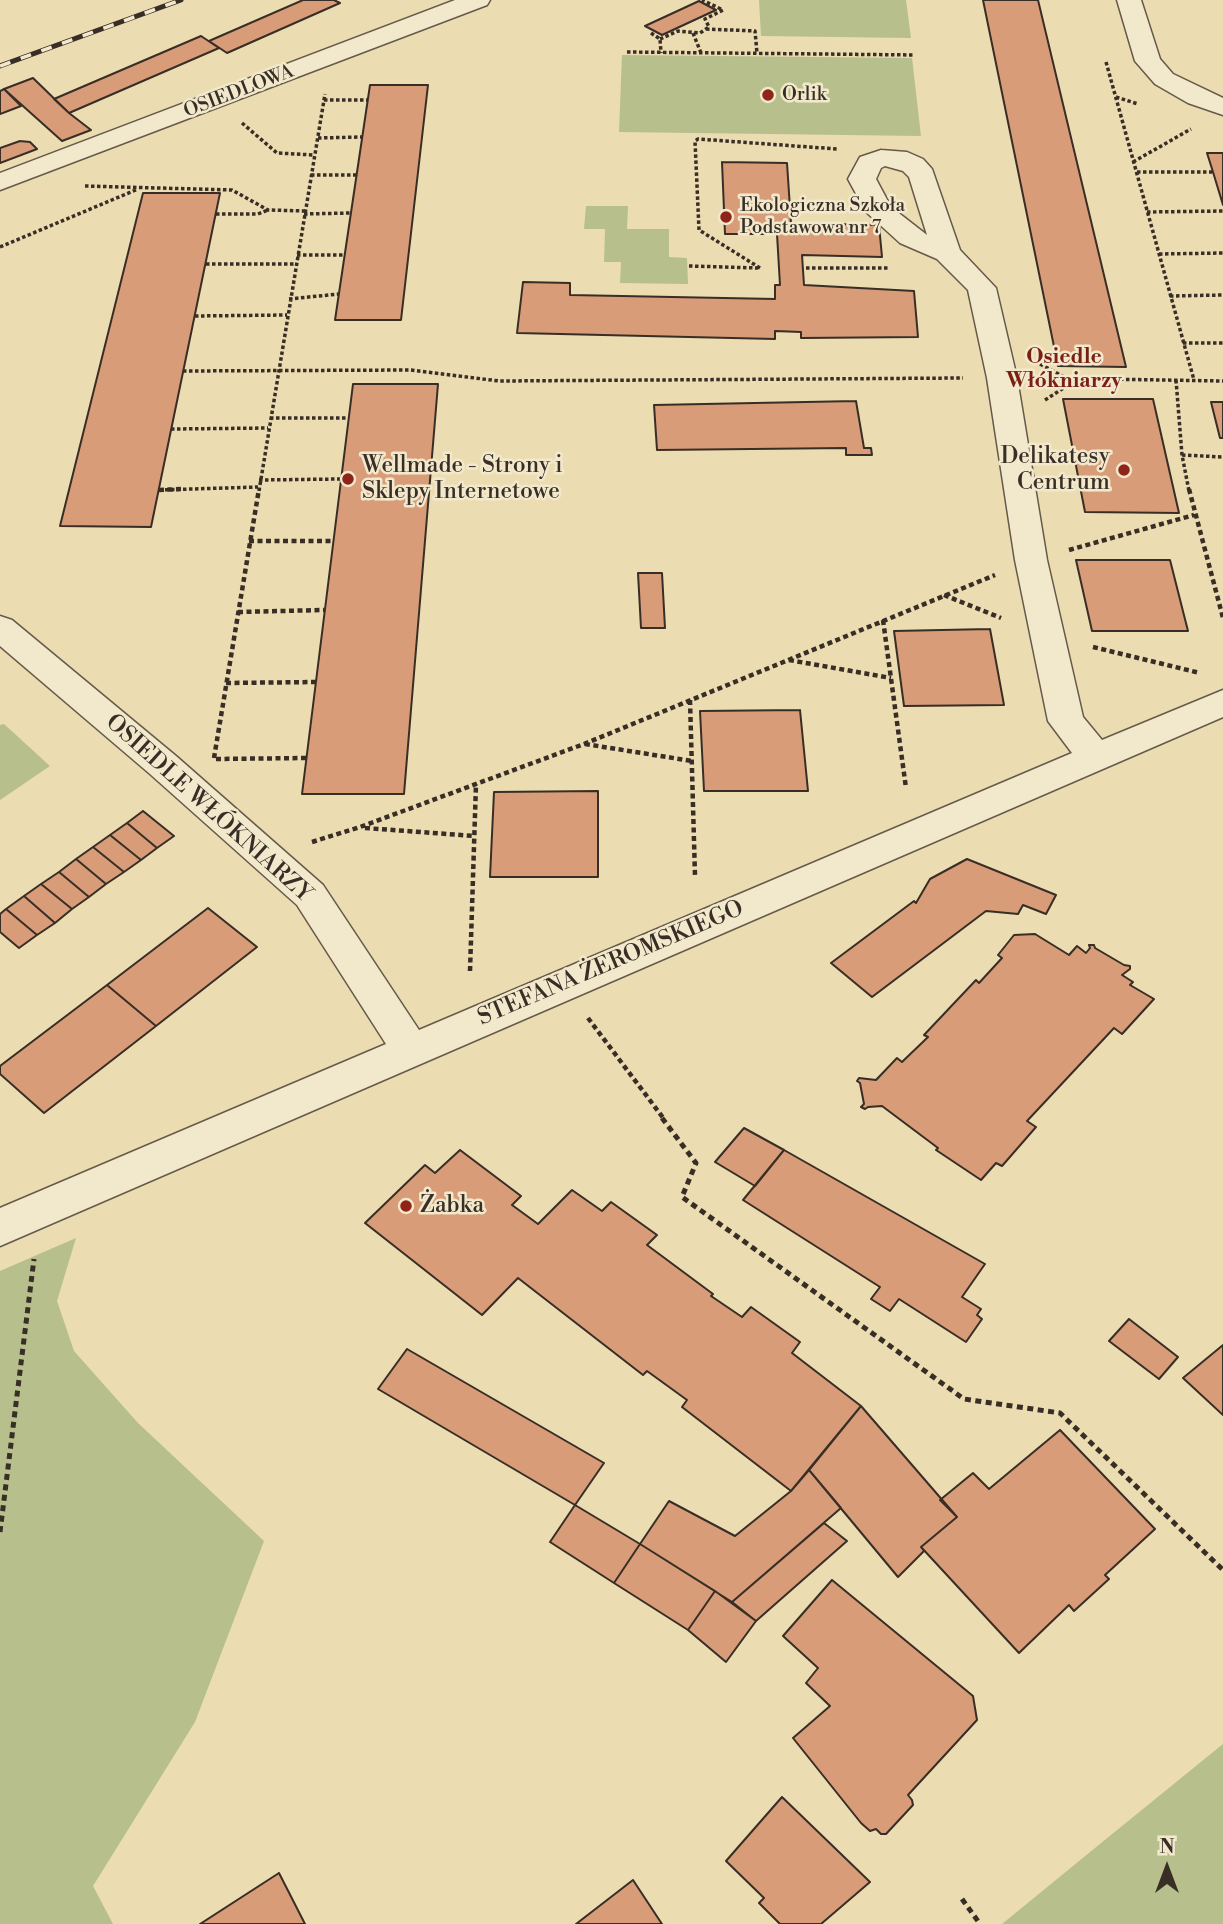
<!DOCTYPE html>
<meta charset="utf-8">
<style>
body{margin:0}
#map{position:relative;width:1223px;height:1924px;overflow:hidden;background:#ebdcb1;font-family:"Libre Bodoni",serif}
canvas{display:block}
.north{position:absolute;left:1132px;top:1833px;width:70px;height:70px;-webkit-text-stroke:5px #f2e8cc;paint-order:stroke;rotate:0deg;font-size:19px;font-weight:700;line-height:28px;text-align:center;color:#382e26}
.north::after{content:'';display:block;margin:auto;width:24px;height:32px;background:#382e26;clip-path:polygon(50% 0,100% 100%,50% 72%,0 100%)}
</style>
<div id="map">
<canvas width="1223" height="1924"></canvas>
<div class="north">N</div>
</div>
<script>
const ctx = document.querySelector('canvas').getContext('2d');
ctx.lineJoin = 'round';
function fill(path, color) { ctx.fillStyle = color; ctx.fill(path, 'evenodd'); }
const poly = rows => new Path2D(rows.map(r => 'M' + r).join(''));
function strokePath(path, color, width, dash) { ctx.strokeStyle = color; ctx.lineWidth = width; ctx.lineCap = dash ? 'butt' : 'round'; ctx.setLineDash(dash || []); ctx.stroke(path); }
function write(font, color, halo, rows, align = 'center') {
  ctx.font = font + ' "Libre Bodoni",serif'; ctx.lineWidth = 5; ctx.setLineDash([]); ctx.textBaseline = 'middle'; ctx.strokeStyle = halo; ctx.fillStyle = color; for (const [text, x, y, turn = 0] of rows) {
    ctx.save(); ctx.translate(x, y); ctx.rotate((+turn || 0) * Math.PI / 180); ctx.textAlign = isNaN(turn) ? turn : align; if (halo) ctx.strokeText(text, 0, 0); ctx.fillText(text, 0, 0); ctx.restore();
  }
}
const green = poly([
 [759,0,906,0,911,38,761,36],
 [622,55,912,58,921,136,619,132],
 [586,206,628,206,627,229,669,229,669,257,687,258,688,284,620,283,621,262,604,262,605,229,584,229],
 [4,724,50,766,0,800,0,725],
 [76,1238,57,1301,74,1351,138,1423,264,1541,195,1722,93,1886,113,1924,0,1924,0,1271],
 [1223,1744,1223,1924,1002,1924,1106,1839]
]);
const building = poly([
 [303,0,334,0,340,3,227,53,209,41,303,0],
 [983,0,1038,0,1126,367,1058,366,983,0],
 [699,1,716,10,662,35,645,26,699,1],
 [201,36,219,48,69,113,54,99,201,36],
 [33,78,69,113,91,130,62,141,4,89,33,78],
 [370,85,428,85,401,320,335,320,370,85],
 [4,89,21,106,0,114,0,91,4,89],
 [20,141,30,142,37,149,0,163,0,148,20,141],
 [1207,153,1223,153,1223,205,1213,172,1207,153],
 [722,162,787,163,791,223,879,225,882,257,802,255,804,285,914,291,918,337,801,338,801,332,775,331,775,339,517,333,523,282,570,283,570,295,775,299,775,285,780,285,777,234,725,234,722,162],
 [143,193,220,193,151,527,60,526,143,193],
 [353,384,438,384,404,794,302,794,353,384],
 [1063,399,1153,399,1179,513,1085,512,1063,399],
 [856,401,864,448,871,448,872,455,846,455,846,448,657,450,654,405,856,401],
 [1211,402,1223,402,1223,438,1220,438,1211,402],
 [1076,560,1170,560,1188,631,1092,631,1076,560],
 [638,573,662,573,665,628,641,628,638,573],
 [990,629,1004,705,904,706,894,631,990,629],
 [800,710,808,791,704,791,700,711,800,710],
 [598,791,598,877,490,877,494,792,598,791],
 [143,811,174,836,157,848,127,823,143,811],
 [127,823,157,848,141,860,110,835,127,823],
 [110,835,141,860,124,872,93,847,110,835],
 [93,847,124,872,106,884,76,859,93,847],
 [76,859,106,884,89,897,59,872,76,859],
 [967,859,1056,895,1046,914,1023,905,1018,914,986,911,872,997,831,963,914,901,916,903,930,879,967,859],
 [59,872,89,897,72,909,41,884,59,872],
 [41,884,72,909,55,923,24,896,41,884],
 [24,896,55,923,37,935,6,909,24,896],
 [208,908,257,947,156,1026,107,985,208,908],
 [6,909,37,935,19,948,0,932,0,914,6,909],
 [1035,934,1069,955,1077,946,1086,953,1090,948,1089,945,1094,945,1095,948,1124,965,1130,966,1130,969,1122,975,1133,982,1130,985,1154,999,1122,1034,1114,1028,1027,1121,1036,1127,1002,1166,996,1163,981,1180,936,1150,938,1148,882,1106,868,1107,865,1109,861,1107,864,1104,860,1083,857,1081,859,1078,876,1080,897,1058,902,1062,928,1037,924,1035,976,980,979,983,1002,958,998,955,1014,935,1035,934],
 [107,985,156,1026,44,1113,0,1074,0,1066,107,985],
 [744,1128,784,1150,755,1186,715,1162,744,1128],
 [460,1150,521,1196,512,1205,538,1224,572,1190,602,1211,611,1202,657,1235,647,1245,713,1294,711,1296,742,1317,751,1307,800,1342,792,1353,861,1406,791,1491,682,1407,687,1400,647,1371,643,1375,518,1278,482,1315,365,1223,425,1165,435,1173,460,1150],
 [784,1150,985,1264,962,1297,981,1309,977,1315,982,1319,966,1342,899,1299,890,1311,871,1299,880,1287,743,1200,784,1150],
 [1129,1319,1178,1357,1159,1379,1109,1341,1129,1319],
 [1223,1345,1223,1415,1183,1378,1223,1345],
 [407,1349,604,1463,575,1505,378,1389,407,1349],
 [861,1406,957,1517,921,1547,924,1551,898,1577,809,1470,861,1406],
 [1060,1430,1155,1529,1105,1575,1109,1579,1074,1611,1069,1605,1019,1653,921,1547,957,1517,940,1500,973,1473,989,1489,1060,1430],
 [809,1470,841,1508,732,1602,640,1544,669,1501,735,1536,791,1491,809,1470],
 [575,1505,640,1544,614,1583,550,1542,575,1505],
 [824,1523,847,1541,756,1621,732,1602,824,1523],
 [640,1544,715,1591,688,1630,614,1583,640,1544],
 [832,1580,973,1696,977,1720,908,1795,912,1800,913,1805,886,1834,881,1834,876,1829,870,1831,861,1823,793,1738,830,1706,806,1683,818,1668,783,1636,832,1580],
 [715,1591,756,1621,726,1662,688,1630,715,1591],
 [782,1797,870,1882,821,1924,780,1924,759,1903,764,1898,726,1861,782,1797],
 [279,1873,305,1924,200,1924,279,1873],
 [633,1880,662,1924,576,1924,633,1880]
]);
const pathFar2 = poly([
 [706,29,755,31,757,53],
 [651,33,660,39,661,53],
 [693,33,701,53],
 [660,39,678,31,700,33,709,27,705,19,723,10,702,0],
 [627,52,915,55],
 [1106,62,1194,380],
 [1116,97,1138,104],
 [324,100,368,100],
 [242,123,277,153,314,155],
 [318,138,362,137],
 [1133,162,1191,129],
 [1137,172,1213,172],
 [311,175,357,175],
 [85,186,232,190,268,210,305,211],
 [1147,212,1223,211],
 [216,214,258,214,268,210],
 [304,214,351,213],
 [0,247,138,189],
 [1159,254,1223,253],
 [297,255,345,255],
 [206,264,295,264],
 [689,266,758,268],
 [760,268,699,230,695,141,698,139,837,149],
 [806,268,890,268],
 [1170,296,1223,295],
 [289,299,339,294],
 [195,316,287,315],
 [1183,343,1223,343],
 [1040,364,1066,378],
 [183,371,411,370,499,381,963,378],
 [1042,378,1223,381],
 [1176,380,1182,455,1189,491],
 [1045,400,1076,380],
 [270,418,348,418],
 [171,429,268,428],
 [1182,455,1223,457],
 [259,480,341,479],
 [159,490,258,487],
 [259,491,325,94]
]);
const pathFar1 = poly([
 [1189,489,1223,618],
 [159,490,181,489],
 [249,541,333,541],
 [1069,550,1194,515],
 [944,595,1001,618],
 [238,612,324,610],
 [883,620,906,788],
 [1093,647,1200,673],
 [789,660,891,678],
 [226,683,316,682],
 [690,700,695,876],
 [585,744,692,761],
 [214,758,259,489],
 [216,759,306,758],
 [365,828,474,836],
 [312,842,360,827,584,744,995,575],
 [470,971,476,784],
 [588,1018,664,1119]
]);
const path = poly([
 [662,1118,696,1163,682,1197,964,1399,1060,1413,1223,1570],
 [0,1532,34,1259],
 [962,1899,980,1924]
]);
const minor = poly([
 [455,0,490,0,487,5,0,190,0,173,455,0],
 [1117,0,1141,0,1160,59,1173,74,1223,98,1223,115,1188,103,1155,84,1135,61,1117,0],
 [881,150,907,152,923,159,932,169,960,250,996,288,1017,378,1047,560,1083,717,1102,740,1223,690,1223,717,0,1246,0,1208,386,1044,297,905,150,774,0,646,0,616,12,620,176,756,323,885,419,1030,1072,753,1048,721,1015,560,987,378,968,290,937,259,900,243,866,212,848,179,860,157,881,150],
 [885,166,903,171,909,177,927,235,891,207,876,179,881,168,885,166]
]);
const rail = poly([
 [0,66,181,0]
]);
const markers = [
 [768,95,7,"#8f2418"],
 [726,217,7,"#8f2418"],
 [1124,470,7,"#8f2418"],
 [348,479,7,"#8f2418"],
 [406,1206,7,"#8f2418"]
];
const farStreetnames = [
 ["OSIEDLOWA",239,92,-21]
];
const farPoinames = [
 ["Orlik",782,95],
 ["Ekologiczna Szkoła",740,206],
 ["Podstawowa nr 7",740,228]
];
const farNeighbourhoodnames = [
 ["Osiedle",1064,358],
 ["Włókniarzy",1064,382]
];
const poiNames = [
 ["Delikatesy",1110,457,"right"],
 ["Centrum",1110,483,"right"],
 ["Wellmade - Strony i",362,466],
 ["Sklepy Internetowe",362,492],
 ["Żabka",420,1206]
];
const streetNames = [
 ["OSIEDLE WŁÓKNIARZY",208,809,42],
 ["STEFANA ŻEROMSKIEGO",611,964,-23]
];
fill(green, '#b7c08c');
fill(building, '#d89c78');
strokePath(building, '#382e26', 2);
strokePath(minor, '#655a49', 3);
strokePath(pathFar2, '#382e26', 3.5, [3.5, 2.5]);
strokePath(pathFar1, '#382e26', 4.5, [5, 3.5]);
strokePath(path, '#382e26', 5, [6, 4.5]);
fill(minor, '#f2e8cc');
strokePath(rail, '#382e26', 5);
strokePath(rail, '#f2e8cc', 3.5, [11]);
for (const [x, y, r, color] of markers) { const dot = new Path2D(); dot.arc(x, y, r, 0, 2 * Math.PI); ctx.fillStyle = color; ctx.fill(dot); strokePath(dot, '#f2e8cc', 2.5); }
write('19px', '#382e26', '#f2e8cc', farStreetnames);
write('19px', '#382e26', '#f2e8cc', farPoinames, 'left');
write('bold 21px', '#7a1f14', '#f2e8cc', farNeighbourhoodnames);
write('23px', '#382e26', '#f2e8cc', poiNames, 'left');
write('23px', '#382e26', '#f2e8cc', streetNames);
</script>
